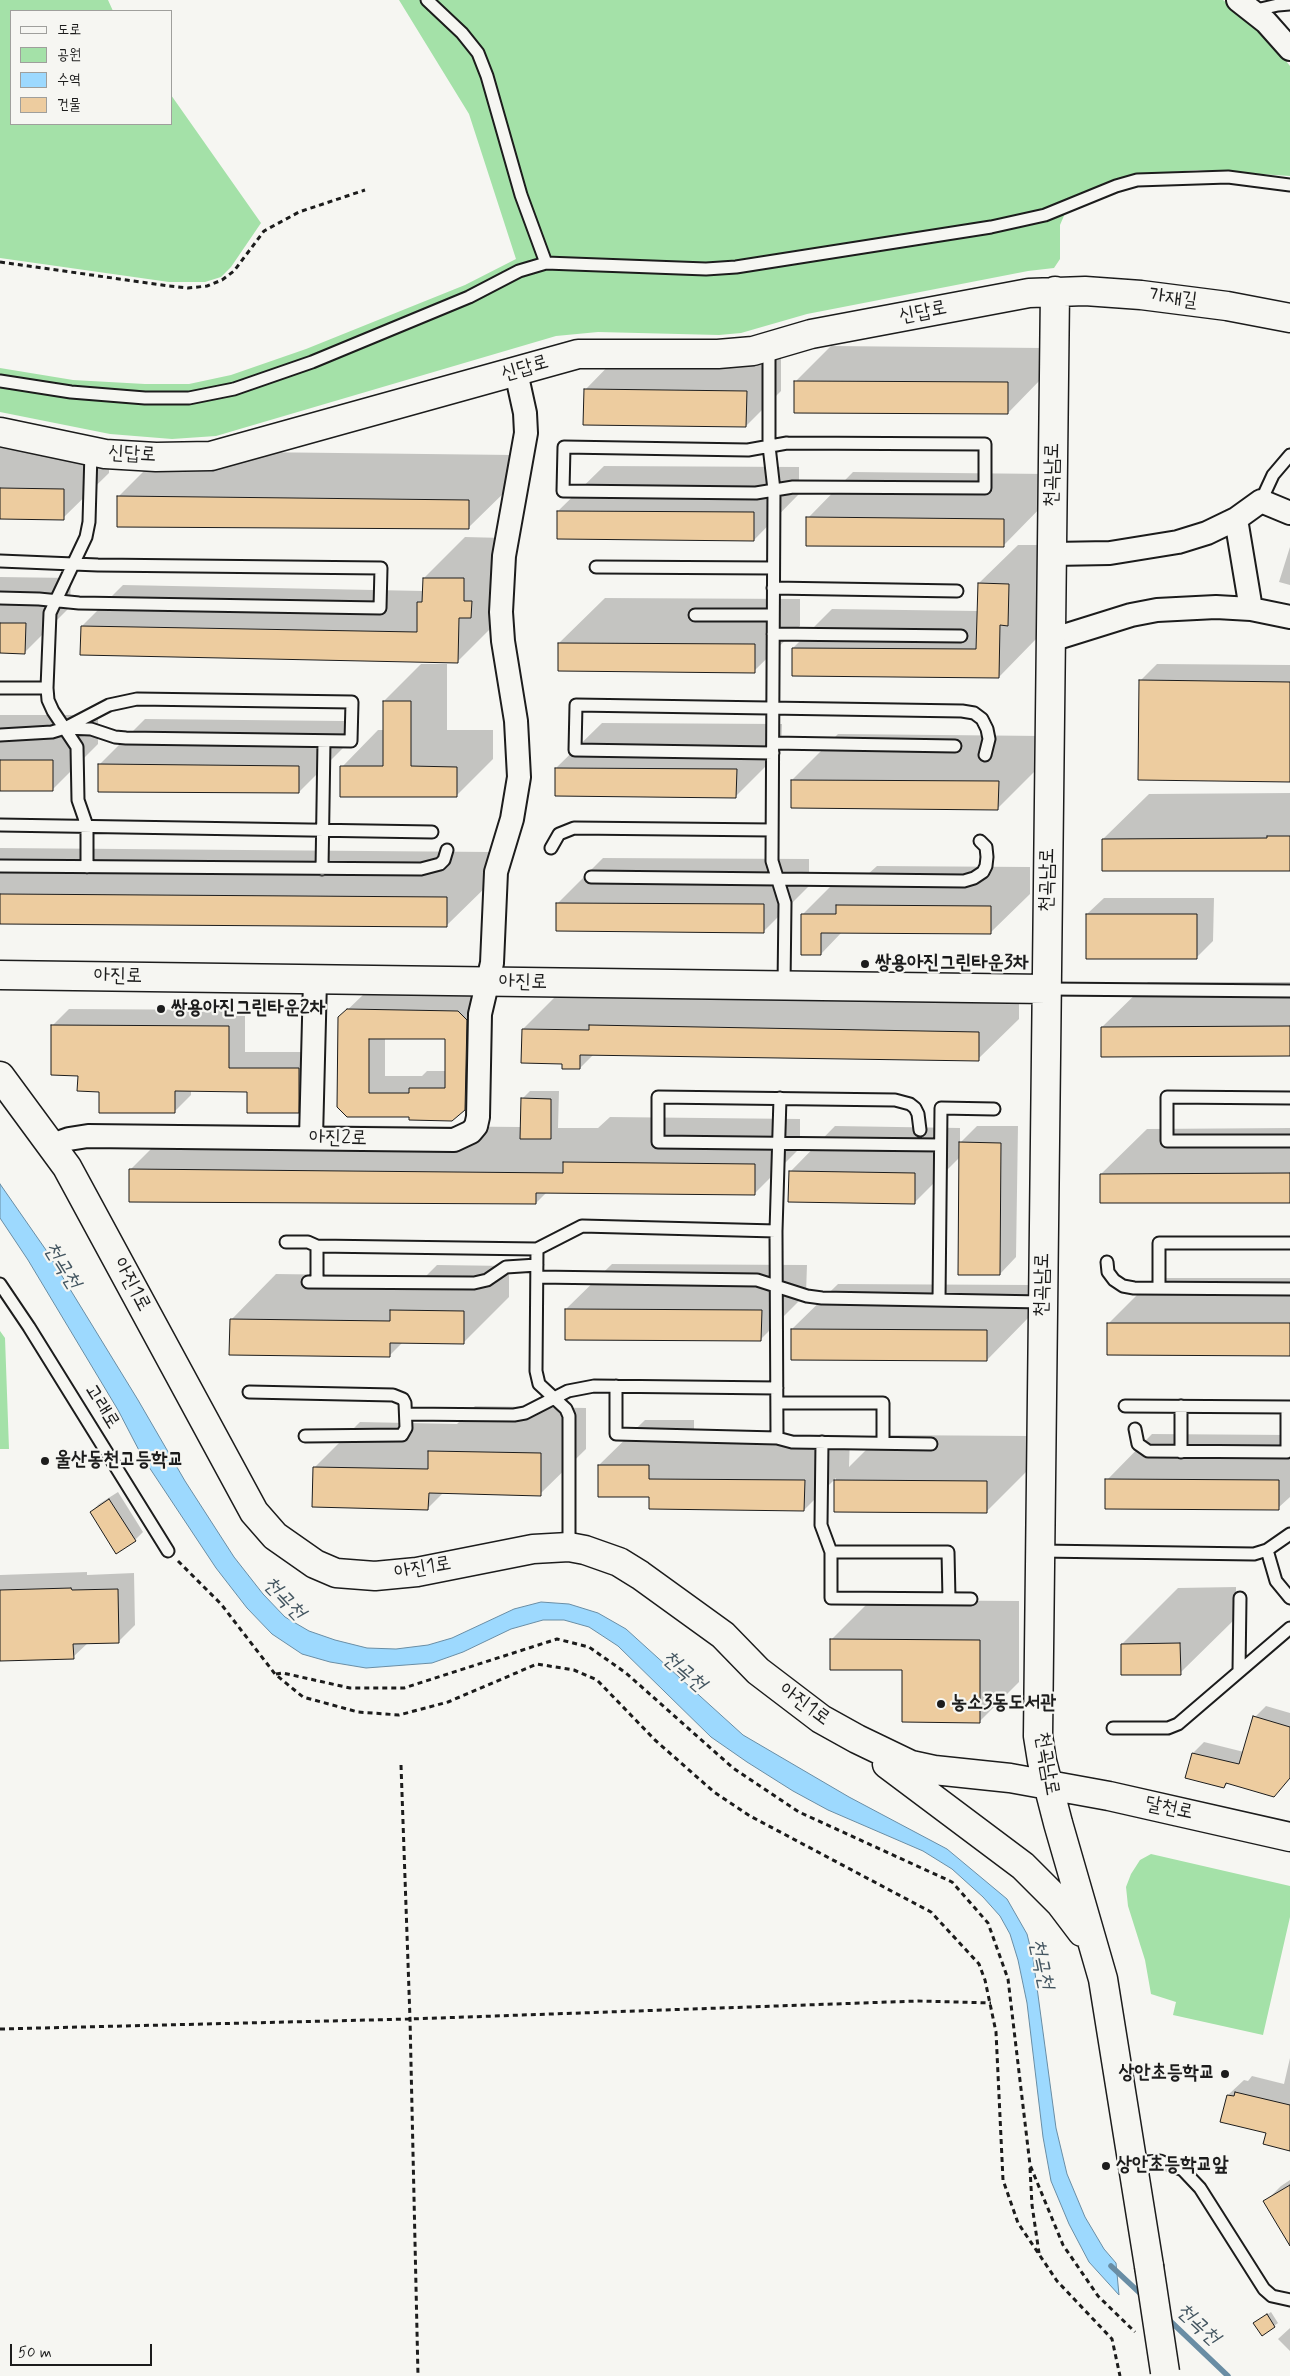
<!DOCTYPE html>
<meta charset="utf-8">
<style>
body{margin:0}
#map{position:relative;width:1290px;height:2376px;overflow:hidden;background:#f6f6f2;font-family:Mynerve,"Poor Story",sans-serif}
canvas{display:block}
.legend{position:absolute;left:10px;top:10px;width:162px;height:115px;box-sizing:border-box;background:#f6f6f2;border:1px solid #9f9f9c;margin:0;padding:6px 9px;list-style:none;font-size:15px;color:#1c1c1c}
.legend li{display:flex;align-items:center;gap:10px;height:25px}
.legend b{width:25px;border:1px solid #9f9f9c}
.scale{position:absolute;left:10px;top:2344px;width:142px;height:22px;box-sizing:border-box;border:2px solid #1c1c1c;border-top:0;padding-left:6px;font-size:15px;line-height:18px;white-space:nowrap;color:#1c1c1c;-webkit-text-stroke:4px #f6f6f2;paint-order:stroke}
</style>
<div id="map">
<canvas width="1290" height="2376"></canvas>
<ul class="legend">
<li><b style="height:6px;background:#f6f6f2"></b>도로</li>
<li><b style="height:14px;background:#a4e1a8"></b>공원</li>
<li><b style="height:14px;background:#9dd9fe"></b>수역</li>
<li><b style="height:14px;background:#edcc9f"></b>건물</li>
</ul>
<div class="scale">50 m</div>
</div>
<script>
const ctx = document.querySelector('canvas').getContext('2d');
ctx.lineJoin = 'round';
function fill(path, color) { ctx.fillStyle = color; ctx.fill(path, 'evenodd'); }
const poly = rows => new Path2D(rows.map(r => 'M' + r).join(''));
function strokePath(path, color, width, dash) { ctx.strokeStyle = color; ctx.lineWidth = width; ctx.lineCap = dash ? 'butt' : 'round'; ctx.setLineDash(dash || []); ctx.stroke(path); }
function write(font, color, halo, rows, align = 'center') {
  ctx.font = font + ' Mynerve,"Poor Story",sans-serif'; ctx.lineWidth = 4.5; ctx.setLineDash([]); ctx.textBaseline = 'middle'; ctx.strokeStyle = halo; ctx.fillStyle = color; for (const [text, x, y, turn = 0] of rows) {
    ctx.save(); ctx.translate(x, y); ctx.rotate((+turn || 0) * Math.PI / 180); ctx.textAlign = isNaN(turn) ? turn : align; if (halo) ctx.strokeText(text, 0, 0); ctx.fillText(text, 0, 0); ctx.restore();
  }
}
const green = poly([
 [0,0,108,0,113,11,11,11,11,124,171,124,171,95,261,223,231,267,221,277,205,282,169,282,0,258],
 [399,0,1223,0,1259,28,1290,66,1290,176,1197,170,1136,175,1066,211,1060,225,1060,259,1054,268,1028,271,807,314,741,333,719,335,598,332,556,336,216,436,172,439,110,434,0,412,0,368,73,380,145,384,189,384,231,375,306,349,465,285,516,259,469,114],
 [0,1331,5,1338,9,1449,0,1449],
 [1151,1854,1290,1886,1290,1917,1263,2035,1173,2015,1176,2002,1151,1994,1145,1960,1128,1906,1126,1887,1131,1874,1140,1860]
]);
const water = poly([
 [0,1184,46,1250,138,1400,185,1481,234,1557,263,1594,285,1617,309,1631,335,1640,367,1648,396,1649,428,1645,452,1638,514,1609,541,1602,569,1604,598,1613,626,1629,743,1735,849,1797,947,1849,1007,1899,1027,1934,1033,1958,1056,2128,1067,2174,1085,2217,1104,2249,1116,2263,1119,2295,1089,2262,1069,2224,1051,2181,1043,2137,1027,2003,1018,1960,1010,1934,1000,1916,983,1897,952,1869,923,1851,828,1810,793,1791,747,1762,711,1737,618,1646,589,1627,564,1620,543,1620,511,1629,463,1652,432,1663,366,1668,330,1662,302,1654,272,1634,247,1608,216,1568,143,1458,118,1410,28,1260,0,1218,0,1184]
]);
const shadow = poly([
 [831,346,1043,348,1043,377,1008,413,796,381],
 [620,354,781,356,781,391,746,426,585,390],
 [0,442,109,444,109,473,63,518,0,518],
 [164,451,514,455,514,483,468,528,118,497],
 [604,466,799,467,799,494,754,540,558,511],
 [853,472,1049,474,1048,500,1003,546,808,518],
 [465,537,504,538,499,620,458,661,82,626,123,585,424,591,424,578],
 [1018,545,1047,545,1037,638,999,677,793,648,832,609,978,611,979,583],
 [1290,547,1290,585,1279,582],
 [0,577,71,578,70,607,25,652,0,652],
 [605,598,800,599,800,626,754,671,559,643],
 [421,664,447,664,447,730,493,730,493,759,456,796,342,767,378,730,384,730,384,701],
 [1157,664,1290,665,1290,781,1140,681],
 [0,715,98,715,98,744,52,790,0,789],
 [145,719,344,721,344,747,299,792,100,764],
 [602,723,782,724,781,751,736,796,556,768],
 [838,734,1044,736,1043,763,998,808,792,780],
 [1290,793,1290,869,1103,839,1149,794],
 [0,848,492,852,492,881,446,926,0,923],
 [603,858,809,859,809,886,763,932,558,903],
 [877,866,1030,867,1030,894,990,933,842,932,821,954,802,915,842,875,867,875],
 [1104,898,1214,898,1213,941,1196,958,1087,914],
 [1148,982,1290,982,1290,1055,1102,1027],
 [564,988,1019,992,1019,1019,978,1059,594,1054,580,1068,563,1063,523,1029],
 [365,993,475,994,481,1092,464,1109,410,1116,348,1116,339,1018],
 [385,1038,446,1038,446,1071,427,1071,422,1076,385,1076],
 [69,1009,245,1010,245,1052,315,1052,315,1095,298,1112,249,1090,191,1090,191,1095,174,1112,101,1090,79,1075,52,1026],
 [530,1091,559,1091,558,1128,598,1128,610,1117,800,1119,800,1148,754,1194,547,1192,536,1203,130,1170,176,1124,522,1127,522,1099],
 [835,1126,960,1128,960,1143,977,1126,1018,1126,1016,1257,1000,1274,960,1157,914,1203,790,1172],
 [1290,1128,1290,1202,1101,1174,1147,1129],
 [612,1264,807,1265,806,1294,761,1339,566,1309],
 [437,1265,509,1266,509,1297,463,1343,403,1342,389,1356,231,1320,276,1274,426,1276],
 [1154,1278,1290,1278,1290,1355,1109,1323],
 [838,1284,1032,1285,1032,1314,987,1360,792,1329],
 [475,1406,586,1408,586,1449,540,1494,444,1492,428,1508,314,1468,360,1422,457,1424],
 [645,1420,694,1420,694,1434,850,1435,849,1467,881,1435,1032,1436,1032,1466,986,1512,835,1511,836,1478,804,1510,650,1496,599,1465],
 [1152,1434,1290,1435,1290,1497,1278,1508,1107,1480],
 [118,1492,143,1532,135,1540,91,1512,99,1504],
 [87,1572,87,1575,134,1573,135,1625,119,1641,89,1642,73,1657,0,1660,0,1575],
 [1236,1587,1236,1618,1180,1673,1122,1644,1178,1588],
 [871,1600,1019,1601,1019,1682,979,1722,903,1669,832,1639],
 [1266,1706,1290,1713,1290,1778,1273,1796,1228,1783,1224,1787,1193,1753,1204,1742,1244,1752,1255,1717],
 [1290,2058,1290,2149,1267,2132,1228,2095,1244,2080,1248,2081,1252,2076,1284,2084],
 [1290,2180,1290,2239,1265,2202,1281,2186],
 [1271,2312,1278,2323,1274,2326,1259,2320],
 [1290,2328,1290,2351,1278,2339]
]);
const stream = poly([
 [1111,2266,1143,2296],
 [1166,2317,1228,2376]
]);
const building = poly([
 [794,381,1008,382,1008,414,794,413,794,381],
 [584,389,747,391,746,427,583,425,584,389],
 [0,488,64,489,64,520,0,519,0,488],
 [117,496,469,500,469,529,117,527,117,496],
 [557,511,754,512,754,541,557,539,557,511],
 [806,517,1004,519,1004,547,806,546,806,517],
 [423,578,464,578,464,601,472,601,471,618,459,618,458,663,80,655,81,626,417,632,417,602,422,602,423,578],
 [978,583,1009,584,1008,626,1000,625,999,678,792,676,792,648,976,649,978,583],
 [0,623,26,623,25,654,0,653,0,623],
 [558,643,755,644,755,673,558,671,558,643],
 [1139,680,1290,682,1290,782,1138,780,1139,680],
 [383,701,411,701,411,766,457,767,457,797,340,797,340,766,383,766,383,701],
 [0,760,53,760,53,791,0,791,0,760],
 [98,764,299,766,299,793,98,792,98,764],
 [555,768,737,769,736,798,555,796,555,768],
 [791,780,999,781,998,810,791,808,791,780],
 [1267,836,1290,836,1290,871,1102,871,1102,839,1267,838,1267,836],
 [0,894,447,897,447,927,0,924,0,894],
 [556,903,764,904,764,933,556,931,556,903],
 [836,905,991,906,991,934,821,933,821,955,801,955,801,914,836,914,836,905],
 [1086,914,1197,914,1197,959,1086,959,1086,914],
 [347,1009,458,1011,467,1020,465,1110,452,1121,409,1120,409,1117,347,1117,337,1107,338,1017,347,1009],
 [369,1039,445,1039,445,1088,409,1088,409,1093,369,1093,369,1039],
 [51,1025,229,1026,229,1068,299,1068,299,1113,247,1113,247,1092,175,1091,175,1113,99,1113,99,1092,77,1091,78,1076,51,1075,51,1025],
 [589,1025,979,1032,979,1061,580,1055,580,1069,562,1069,562,1064,521,1063,522,1029,589,1030,589,1025],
 [1290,1026,1290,1056,1101,1057,1101,1027,1290,1026],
 [521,1098,551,1099,551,1139,520,1139,521,1098],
 [959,1142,1001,1143,1000,1275,958,1275,959,1142],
 [563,1162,755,1164,755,1195,536,1193,536,1204,129,1202,129,1169,563,1173,563,1162],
 [789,1171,915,1173,915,1204,788,1202,789,1171],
 [1290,1173,1290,1203,1100,1203,1100,1174,1290,1173],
 [565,1309,762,1310,761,1341,565,1340,565,1309],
 [390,1310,464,1311,464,1344,390,1343,390,1357,229,1355,230,1319,390,1321,390,1310],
 [1107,1323,1290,1323,1290,1356,1107,1355,1107,1323],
 [791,1329,987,1330,987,1361,791,1360,791,1329],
 [428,1451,541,1453,541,1496,429,1493,428,1510,312,1507,313,1467,428,1469,428,1451],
 [598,1465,649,1465,649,1479,805,1480,804,1511,649,1509,649,1497,598,1497,598,1465],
 [1105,1479,1279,1480,1279,1510,1105,1509,1105,1479],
 [834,1480,987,1481,987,1513,834,1512,834,1480],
 [109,1499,136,1541,116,1554,90,1512,109,1499],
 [71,1588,72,1590,118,1589,119,1643,73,1644,74,1659,0,1661,0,1590,71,1588],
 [830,1639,980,1640,980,1723,902,1722,902,1670,830,1670,830,1639],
 [1180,1643,1181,1675,1121,1675,1121,1644,1180,1643],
 [1253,1716,1290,1727,1290,1778,1274,1797,1226,1783,1224,1788,1185,1778,1192,1753,1239,1764,1253,1716],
 [1235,2092,1290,2105,1290,2151,1263,2144,1266,2133,1220,2122,1227,2095,1234,2096,1235,2092],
 [1290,2185,1290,2246,1263,2201,1290,2185],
 [1267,2314,1275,2327,1262,2336,1253,2323,1267,2314]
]);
const path = poly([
 [0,262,169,286,188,288,207,286,222,280,234,271,264,231,299,212,365,190],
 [178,1561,221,1604,275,1674,303,1697,358,1712,399,1715,448,1702,537,1664,574,1670,597,1680,655,1740,714,1792,750,1816,931,1912,979,1964,985,1980,996,2032,1003,2180,1018,2223,1057,2281,1112,2339,1120,2376],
 [276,1674,283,1673,350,1688,404,1688,557,1639,589,1647,626,1673,733,1768,799,1812,952,1882,988,1923,1008,1979,1030,2165,1063,2245,1098,2296,1135,2332],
 [401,1765,410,2019,418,2376],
 [0,2029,410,2019,918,2001,991,2003],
 [1030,2168,1032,2205,1039,2253]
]);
const service = poly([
 [427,0,462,33,478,53,487,76,521,195,546,263],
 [1252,11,1278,5,1290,4],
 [769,347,769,446,774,490,772,861,785,903,784,986],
 [0,381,71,392,145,398,189,398,234,389,312,362,469,297,519,271,546,263,706,269,736,267,991,227,1045,215,1116,186,1137,180,1228,177,1290,185],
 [787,443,985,444,985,488,793,487,756,493,563,491,564,447,748,450,787,443],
 [1261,501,1273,475,1290,455],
 [0,561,98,565,381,568,380,608,79,603,39,599,0,598],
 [596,567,773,568],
 [773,588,957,591],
 [695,615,773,615],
 [773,634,961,636],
 [0,688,47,688],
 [0,735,52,732,65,728,109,705,137,699,352,702,351,741,126,738,115,737,91,729,65,728],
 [773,743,955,746],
 [773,753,575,750,576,705,962,711,974,713,982,719,987,729,989,739,985,755],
 [0,825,432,832],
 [551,848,559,834,574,828,772,830],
 [0,866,421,869,440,864,444,860,447,850],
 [87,867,87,826,78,800,77,747,53,711,48,700,47,688,50,613,86,537,89,522,91,452],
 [322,869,324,741],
 [591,877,964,881,974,878,983,872,986,866,987,857,986,847,980,841],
 [1047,989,1290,991],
 [1290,1098,1167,1097,1167,1141,1290,1141],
 [920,1130,918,1114,915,1108,910,1104,895,1100,658,1097,658,1142,940,1145],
 [286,1242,308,1242,317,1246,537,1249,582,1226,776,1231],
 [317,1246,317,1282],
 [537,1249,536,1371,539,1384,566,1409,569,1416,569,1547],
 [1107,1262,1108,1272,1114,1280,1123,1286,1134,1288,1290,1289],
 [537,1277,757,1280,807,1296,822,1298,1043,1302],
 [308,1282,474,1283,487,1280,506,1267,537,1265],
 [0,1284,29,1327,168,1551],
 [1159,1288,1159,1243,1290,1243],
 [939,1300,941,1108,994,1109],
 [616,1386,616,1434,777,1438,792,1442,931,1444],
 [249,1392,393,1395,403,1399,405,1403,406,1428,402,1435,305,1436],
 [777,1403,883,1403,883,1443],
 [1125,1406,1290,1407],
 [1181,1406,1181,1452],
 [406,1414,514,1415,525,1413,568,1391,594,1386,777,1388],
 [1135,1429,1138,1444,1148,1451,1287,1452,1287,1407],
 [777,1438,776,1231,780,1098],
 [822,1442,821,1525,831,1552,831,1598,971,1599],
 [1267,1550,1276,1581,1290,1598],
 [1040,1551,1254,1554,1267,1550,1290,1534],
 [831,1552,948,1552,949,1599],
 [1239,1671,1240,1598],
 [1113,1728,1168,1728,1178,1724,1290,1628],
 [1133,2163,1160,2161,1183,2170,1200,2188,1264,2289,1272,2296,1290,2300]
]);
const minor = poly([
 [1238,0,1266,22,1290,49],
 [1236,519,1251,609],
 [1052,554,1110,553,1178,542,1207,533,1236,519,1261,501,1290,513],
 [1051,640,1131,615,1157,610,1216,607,1251,609,1290,617],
 [311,1138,315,980],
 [52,1145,69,1139,88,1136,454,1140,471,1132,476,1126,478,1117,480,1014,492,963,496,872,512,819,519,777,516,721,503,641,501,612,504,556,526,433,525,413,516,372]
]);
const tertiary = poly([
 [1055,291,1038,1736,1042,1761,1058,1823,1103,1979,1149,2266],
 [0,432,105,454,156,457,211,456,578,354,718,354,753,351,811,334,1029,293,1085,291,1141,295,1227,306,1290,318],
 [0,975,1046,989],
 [0,1076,67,1167,254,1512,275,1536,315,1564,336,1573,375,1576,417,1572,533,1549,569,1547,585,1550,619,1562,640,1575,723,1635,758,1671,821,1719,857,1739,911,1765,934,1770,1010,1778,1109,1796,1290,1837],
 [887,1764,1023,1866,1060,1903,1082,1932]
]);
const tertiaryBridge = poly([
 [1149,2266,1165,2372]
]);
const markers = [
 [865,964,5,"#1c1c1c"],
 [161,1009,5,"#1c1c1c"],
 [45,1461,5,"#1c1c1c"],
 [941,1704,5,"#1c1c1c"],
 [1225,2074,5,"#1c1c1c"],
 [1106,2166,5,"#1c1c1c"]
];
const streetNames = [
 ["가재길",1173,299,7],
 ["신답로",923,313,-11],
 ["신답로",525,369,-16],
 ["신답로",132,455,3],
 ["천곡남로",1053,475,-89],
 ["천곡남로",1048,880,-89],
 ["아진로",118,977,1],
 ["아진로",523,983,1],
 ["아진2로",338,1139,1],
 ["아진1로",131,1285,62],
 ["천곡남로",1043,1285,-89],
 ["고래로",101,1407,58],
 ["아진1로",423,1569,-10],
 ["아진1로",804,1705,36],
 ["천곡남로",1046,1764,80],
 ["달천로",1169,1809,12]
];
const poiNames = [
 ["쌍용아진그린타운3차",875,964],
 ["쌍용아진그린타운2차",171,1009],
 ["울산동천고등학교",55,1461],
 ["농소3동도서관",951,1704],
 ["상안초등학교",1215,2074,"right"],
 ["상안초등학교앞",1116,2166]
];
const waterNames = [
 ["천곡천",61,1266,58],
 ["천곡천",283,1599,46],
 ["천곡천",683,1672,41],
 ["천곡천",1040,1964,78],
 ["천곡천",1197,2325,43]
];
fill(green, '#a4e1a8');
fill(water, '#9dd9fe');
strokePath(water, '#698da4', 1);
fill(shadow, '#0003');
strokePath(stream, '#698da4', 5.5);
fill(building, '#edcc9f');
strokePath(building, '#1c1c1c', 1);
strokePath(service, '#1c1c1c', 15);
strokePath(minor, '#1c1c1c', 26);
strokePath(tertiary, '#1c1c1c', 31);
strokePath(path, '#1c1c1c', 3, [5, 4]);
strokePath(service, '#f6f6f2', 11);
strokePath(minor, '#f6f6f2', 22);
strokePath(tertiary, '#f6f6f2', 28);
strokePath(tertiaryBridge, '#1c1c1c', 31, []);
strokePath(tertiaryBridge, '#f6f6f2', 28);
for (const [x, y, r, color] of markers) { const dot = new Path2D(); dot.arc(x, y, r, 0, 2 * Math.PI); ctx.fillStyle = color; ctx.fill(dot); strokePath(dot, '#f6f6f2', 2); }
write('20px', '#1c1c1c', '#f6f6f2', streetNames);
write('bold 20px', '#1c1c1c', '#f6f6f2', poiNames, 'left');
write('italic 21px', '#435560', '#f6f6f2', waterNames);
</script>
